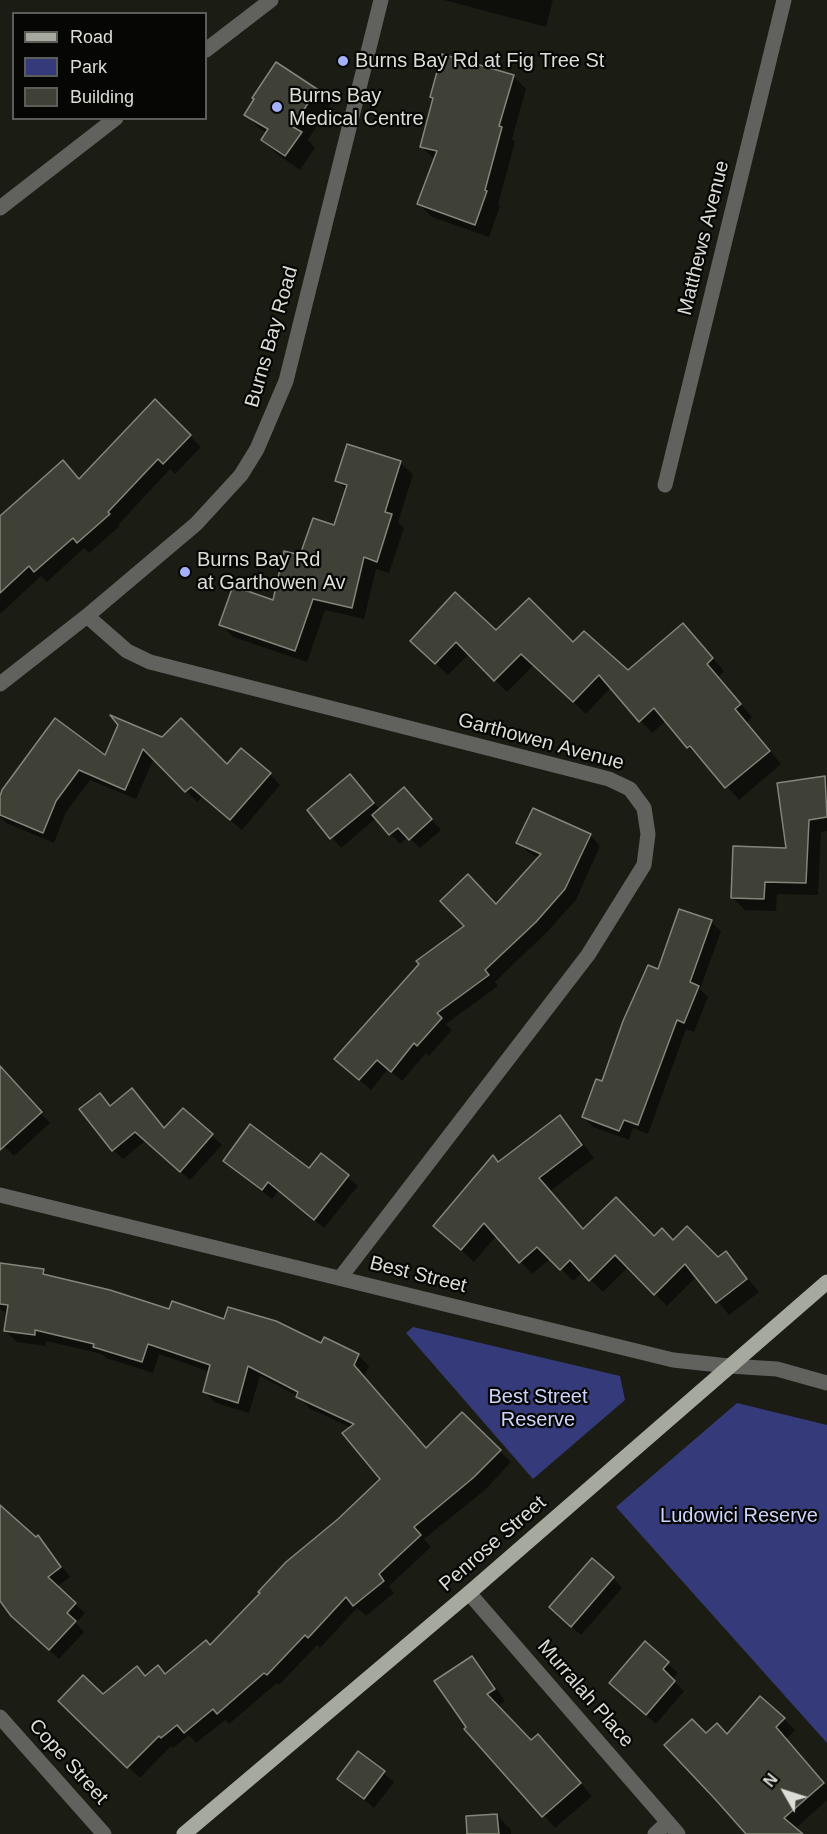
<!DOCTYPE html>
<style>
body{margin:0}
#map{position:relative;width:827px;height:1834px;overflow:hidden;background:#1b1d14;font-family:Arial,sans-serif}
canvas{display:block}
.legend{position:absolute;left:12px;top:12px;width:195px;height:108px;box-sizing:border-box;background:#060704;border:2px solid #5b5d58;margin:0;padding:8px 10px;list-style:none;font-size:18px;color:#dbddd6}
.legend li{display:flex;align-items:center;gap:12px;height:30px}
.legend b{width:30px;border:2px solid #5b5d58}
.north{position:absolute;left:755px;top:1762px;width:60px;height:60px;-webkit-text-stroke:4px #060704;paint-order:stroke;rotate:309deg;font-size:16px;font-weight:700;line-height:24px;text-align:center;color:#dbddd6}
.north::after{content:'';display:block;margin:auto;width:21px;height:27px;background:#dbddd6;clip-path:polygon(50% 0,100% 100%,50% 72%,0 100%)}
</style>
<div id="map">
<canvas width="827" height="1834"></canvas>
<ul class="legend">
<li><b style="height:8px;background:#a6a99e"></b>Road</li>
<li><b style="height:16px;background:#353a7a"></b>Park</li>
<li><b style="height:16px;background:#3f4137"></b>Building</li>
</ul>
<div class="north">N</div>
</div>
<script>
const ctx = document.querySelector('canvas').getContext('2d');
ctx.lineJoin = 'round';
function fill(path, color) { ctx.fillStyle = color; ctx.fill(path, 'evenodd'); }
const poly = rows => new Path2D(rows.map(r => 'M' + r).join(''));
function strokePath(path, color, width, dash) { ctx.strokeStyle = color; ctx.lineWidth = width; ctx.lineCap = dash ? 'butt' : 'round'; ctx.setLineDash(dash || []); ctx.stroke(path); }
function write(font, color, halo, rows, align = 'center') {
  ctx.font = font + ' Arial,sans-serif'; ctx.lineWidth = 4.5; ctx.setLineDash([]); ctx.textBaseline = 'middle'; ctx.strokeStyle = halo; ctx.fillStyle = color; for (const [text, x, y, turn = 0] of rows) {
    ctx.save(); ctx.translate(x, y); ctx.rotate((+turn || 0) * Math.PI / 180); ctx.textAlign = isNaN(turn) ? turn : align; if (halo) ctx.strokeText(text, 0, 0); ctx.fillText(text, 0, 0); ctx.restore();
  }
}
const green = poly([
 [413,1327,620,1376,625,1400,533,1479,406,1333],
 [737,1403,827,1425,827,1743,616,1507]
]);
const shadow = poly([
 [444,0,553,0,546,27],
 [513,76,526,89,512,139,515,142,498,204,500,206,489,237,432,217,419,204,435,160,421,146,434,99,431,97],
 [316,90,330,105,308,140,315,148,300,170,277,154,263,140,267,133,260,129,246,115],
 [155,401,201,447,175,474,170,469,118,525,120,526,89,553,84,548,47,582,41,576,0,614,0,518,80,481],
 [348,446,401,463,413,475,398,522,404,528,389,573,376,569,364,619,325,610,307,662,233,637,221,624,274,602,301,557,335,527,347,491,337,480],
 [683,625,724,671,718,677,752,717,747,722,781,764,739,800,702,758,700,760,688,747,666,721,652,733,611,687,586,714,534,665,507,692,469,654,448,675,412,641,496,632,573,645,628,672],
 [120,725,227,766,270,774,280,785,242,830,202,797,197,802,154,758,136,799,90,780,66,812,54,843,6,823,0,817,0,800,106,758],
 [824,778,827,780,827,831,821,832,818,895,777,894,776,911,745,910,732,897,787,850],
 [360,786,380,810,413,799,441,830,420,848,408,837,400,844,376,818,341,848,309,811],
 [590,835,600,846,576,900,547,932,495,982,498,986,446,1024,452,1030,429,1056,426,1053,402,1081,388,1069,371,1090,347,1069,539,858,529,853,518,842],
 [711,922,721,931,700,989,708,997,694,1032,686,1029,648,1134,633,1128,629,1140,593,1127,584,1117,603,1083],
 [0,1070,50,1123,14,1156,0,1142],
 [141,1099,165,1130,183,1110,222,1145,190,1180,145,1141,123,1159,113,1150],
 [560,1117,572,1129,594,1158,550,1191,584,1231,673,1242,718,1259,726,1253,759,1292,729,1315,697,1276,667,1306,628,1267,603,1292,583,1272,573,1281,551,1258,532,1274,497,1235,474,1262,435,1226,493,1157,499,1163],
 [322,1155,358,1186,324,1228,278,1191,272,1199,225,1161,309,1170],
 [0,1264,43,1270,50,1277,170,1311,225,1321,358,1355,369,1366,364,1377,427,1450,462,1414,511,1462,485,1490,424,1539,431,1547,389,1586,394,1593,366,1616,357,1608,320,1648,317,1645,279,1685,277,1683,229,1724,225,1720,196,1743,189,1735,173,1748,171,1746,140,1778,60,1701,103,1696,146,1677,166,1675,210,1647,382,1479,351,1428,309,1408,298,1396,260,1376,249,1413,216,1403,204,1392,210,1372,159,1354,153,1373,106,1358,102,1354,46,1341,46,1346,17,1342,5,1331,8,1314,0,1309],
 [0,1509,36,1539,38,1537,47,1547,70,1577,56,1587,85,1613,76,1623,84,1632,59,1659,23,1626,0,1598],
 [613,1578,622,1588,581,1635,560,1617],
 [645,1643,678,1673,672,1679,684,1691,656,1724,620,1692],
 [472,1657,483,1669,505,1701,497,1707,531,1742,550,1748,592,1796,555,1828,501,1766],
 [784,1719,795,1730,786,1739,827,1786,827,1800,795,1829,801,1834,748,1834,706,1735,727,1736],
 [359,1753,394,1782,374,1808,339,1779],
 [497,1815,511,1830,511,1834,468,1834]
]);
const building = poly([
 [442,54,514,75,499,126,502,127,485,190,487,191,475,225,417,204,437,151,420,147,433,98,430,97,442,54],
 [276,62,317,89,293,127,302,132,285,156,261,140,268,129,244,115,254,99,252,98,276,62],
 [155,399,191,435,163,464,158,459,108,512,110,514,77,543,73,538,34,572,29,566,0,593,0,516,63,460,79,479,155,399],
 [347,444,401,461,385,512,392,514,377,562,364,557,352,608,313,599,295,651,219,625,233,586,273,600,284,551,300,555,313,518,334,525,347,485,335,481,347,444],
 [455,592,496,630,529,598,573,642,584,631,628,670,683,623,713,658,707,664,741,704,735,709,770,751,725,788,690,746,687,748,654,708,639,722,599,675,573,702,521,654,494,681,456,642,435,664,410,641,455,592],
 [110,715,162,737,181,718,227,764,241,748,271,773,230,820,191,787,185,792,143,749,125,790,79,770,56,801,43,833,0,815,0,796,2,790,55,718,105,755,118,725,110,715],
 [350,774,374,803,330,839,307,810,350,774],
 [825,776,827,817,809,820,806,883,765,882,764,899,731,898,733,846,786,848,777,783,825,776],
 [404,787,432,819,409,840,398,828,389,835,372,815,404,787],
 [533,808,591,834,565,889,536,922,485,970,489,975,437,1013,442,1018,417,1046,414,1043,391,1072,377,1060,359,1080,334,1059,419,964,416,961,464,926,440,901,468,874,496,904,541,854,516,843,533,808],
 [679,909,712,920,690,982,699,986,684,1023,677,1020,638,1125,624,1120,619,1131,582,1117,596,1079,602,1081,623,1021,648,965,658,969,679,909],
 [0,1066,42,1112,0,1150,0,1066],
 [132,1088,164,1128,183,1108,213,1134,180,1172,135,1132,112,1151,79,1109,100,1093,110,1106,132,1088],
 [560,1115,582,1145,539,1178,583,1229,616,1197,654,1236,662,1228,673,1240,687,1226,718,1257,726,1251,747,1279,716,1303,685,1264,654,1295,615,1255,589,1281,570,1260,560,1270,537,1247,519,1263,484,1223,461,1250,433,1226,493,1155,498,1162,560,1115],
 [250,1124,309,1168,321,1153,349,1175,314,1220,268,1182,262,1190,223,1161,250,1124],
 [0,1263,44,1269,43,1274,110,1290,169,1309,172,1301,224,1319,228,1307,276,1321,321,1343,324,1337,359,1354,354,1365,426,1448,462,1412,501,1450,473,1478,414,1527,421,1535,379,1574,384,1581,353,1606,346,1597,308,1638,305,1635,267,1675,264,1673,217,1714,213,1709,184,1733,177,1725,161,1738,159,1736,127,1768,58,1701,83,1675,103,1694,137,1666,145,1676,158,1665,165,1674,206,1640,210,1645,260,1593,258,1592,286,1562,338,1519,380,1479,342,1433,354,1424,296,1397,298,1392,248,1366,238,1403,203,1392,210,1365,148,1344,142,1362,93,1347,94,1344,35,1330,35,1335,4,1331,8,1305,0,1304,0,1263],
 [0,1505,36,1537,38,1535,61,1567,48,1577,76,1603,67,1613,76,1621,49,1650,11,1616,0,1601,0,1505],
 [592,1558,614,1577,571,1627,549,1607,592,1558],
 [645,1641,669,1662,663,1669,675,1681,646,1715,609,1683,645,1641],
 [472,1656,495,1689,487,1694,531,1740,538,1734,581,1783,542,1817,464,1729,466,1727,434,1681,472,1656],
 [760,1696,785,1718,776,1727,824,1783,784,1818,803,1834,746,1834,715,1799,664,1745,692,1719,706,1733,717,1723,727,1734,760,1696],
 [358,1751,385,1771,364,1799,337,1779,358,1751],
 [497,1814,499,1834,467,1834,466,1816,497,1814]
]);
const minor = poly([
 [206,50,271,0],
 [0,208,116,118],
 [665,485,784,0],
 [87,616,127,651,150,662,609,779,630,789,644,808,648,834,644,865,588,955,340,1278],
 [0,684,87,616,196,524,241,475,257,449,286,381,381,0],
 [0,1195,673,1360,729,1366,777,1369,827,1383],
 [469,1593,678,1834],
 [0,1717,104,1834],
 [655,1834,668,1822]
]);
const major = poly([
 [184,1834,469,1593,827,1282]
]);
const markers = [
 [343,61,6,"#a5b1fc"],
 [277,107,6,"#a5b1fc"],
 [185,572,6,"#a5b1fc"]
];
const poiNames = [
 ["Burns Bay Rd at Fig Tree St",355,61],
 ["Burns Bay",289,96],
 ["Medical Centre",289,119],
 ["Burns Bay Rd",197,560],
 ["at Garthowen Av",197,583]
];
const streetNames = [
 ["Matthews Avenue",704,238,-76],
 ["Burns Bay Road",272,337,-74],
 ["Garthowen Avenue",541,742,15],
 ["Best Street",418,1275,14],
 ["Penrose Street",493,1544,-41],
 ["Murralah Place",585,1694,49],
 ["Cope Street",68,1762,48]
];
const parkNames = [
 ["Best Street",538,1397],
 ["Reserve",538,1420],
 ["Ludowici Reserve",739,1516]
];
fill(green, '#353a7a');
fill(shadow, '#0007');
fill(building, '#3f4137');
strokePath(building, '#83867a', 1.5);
strokePath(minor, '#61625d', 15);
strokePath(major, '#a6a99e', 15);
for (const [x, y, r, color] of markers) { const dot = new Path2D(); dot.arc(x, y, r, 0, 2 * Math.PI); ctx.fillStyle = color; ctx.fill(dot); strokePath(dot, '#060704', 2); }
write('20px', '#dbddd6', '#060704', poiNames, 'left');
write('20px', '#dbddd6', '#060704', streetNames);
write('20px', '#cdd5fe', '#060704', parkNames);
</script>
